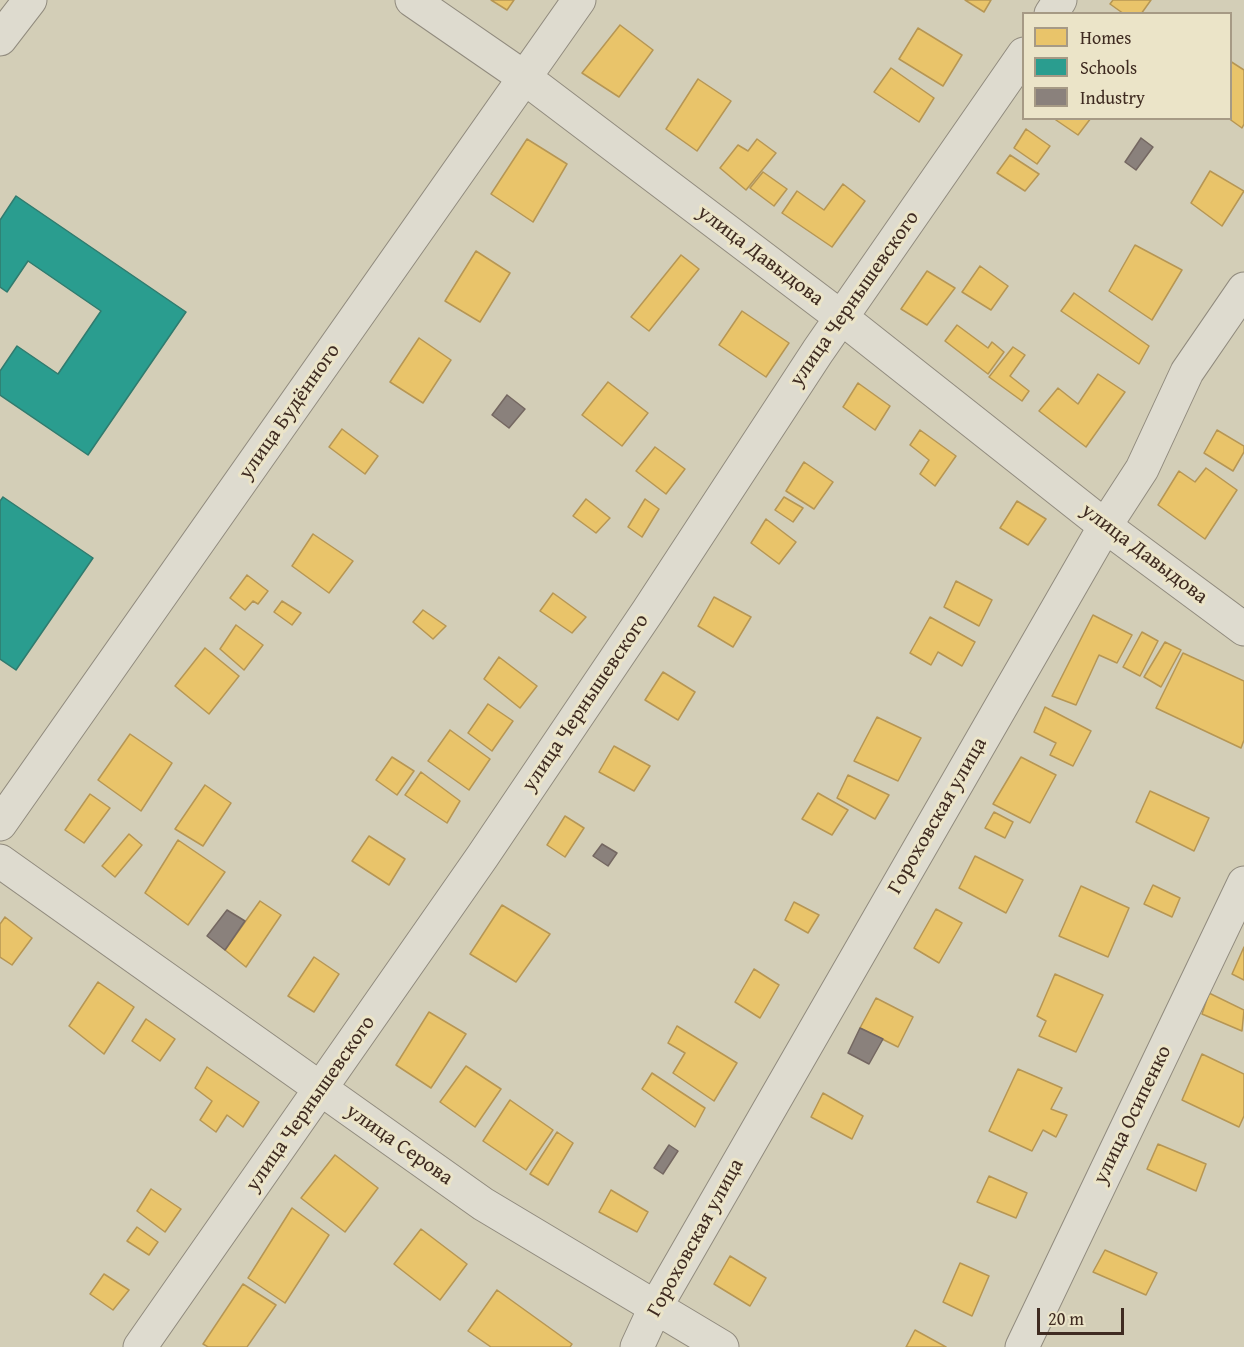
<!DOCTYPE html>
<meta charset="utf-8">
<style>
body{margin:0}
#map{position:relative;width:1244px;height:1347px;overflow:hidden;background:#d3ceb7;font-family:"Gentium Book Plus",serif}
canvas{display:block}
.legend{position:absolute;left:1022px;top:12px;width:210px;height:108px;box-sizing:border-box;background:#ebe4c8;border:2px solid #a69a85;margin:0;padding:8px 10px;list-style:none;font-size:18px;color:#3f2b21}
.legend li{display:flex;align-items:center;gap:12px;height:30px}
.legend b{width:30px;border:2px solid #a69a85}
.scale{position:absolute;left:1037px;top:1308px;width:87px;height:27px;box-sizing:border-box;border:3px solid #3f2b21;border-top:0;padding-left:8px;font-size:18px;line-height:21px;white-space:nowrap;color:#3f2b21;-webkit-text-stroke:4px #ebe4c8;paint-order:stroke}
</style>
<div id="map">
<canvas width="1244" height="1347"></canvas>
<ul class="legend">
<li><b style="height:16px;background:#e9c46a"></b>Homes</li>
<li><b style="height:16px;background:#2a9d8f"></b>Schools</li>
<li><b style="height:16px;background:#8a817c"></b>Industry</li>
</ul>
<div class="scale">20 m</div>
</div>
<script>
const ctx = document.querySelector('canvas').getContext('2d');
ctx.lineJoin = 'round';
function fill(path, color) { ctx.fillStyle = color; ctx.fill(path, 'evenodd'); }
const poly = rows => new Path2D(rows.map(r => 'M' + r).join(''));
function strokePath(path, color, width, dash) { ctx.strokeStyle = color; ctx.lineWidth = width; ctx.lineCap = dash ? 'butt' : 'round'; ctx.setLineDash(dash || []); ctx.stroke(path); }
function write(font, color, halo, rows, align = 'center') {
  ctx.font = font + ' "Gentium Book Plus",serif'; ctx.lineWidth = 6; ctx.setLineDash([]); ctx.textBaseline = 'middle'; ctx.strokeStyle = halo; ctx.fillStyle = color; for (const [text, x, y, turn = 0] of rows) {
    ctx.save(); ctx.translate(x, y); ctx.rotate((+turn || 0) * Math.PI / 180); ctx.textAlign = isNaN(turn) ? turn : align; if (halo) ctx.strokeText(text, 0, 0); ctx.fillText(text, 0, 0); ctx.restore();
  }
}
const homes = poly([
 [491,0,514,0,507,10,491,0],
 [965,0,991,0,984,12,965,0],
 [1113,0,1151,0,1141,14,1124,14,1110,4,1113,0],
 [620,25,653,50,619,97,582,73,620,25],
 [918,28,962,55,943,86,899,59,918,28],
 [1230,61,1244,70,1244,124,1242,128,1228,118,1230,118,1230,61],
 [891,68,934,98,919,122,874,92,891,68],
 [698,79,731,101,697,151,666,129,698,79],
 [1053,118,1091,118,1078,135,1053,118],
 [1026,129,1050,146,1037,164,1014,148,1026,129],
 [527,139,567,164,533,222,491,194,527,139],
 [757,139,776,153,746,190,720,168,738,145,748,151,757,139],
 [1010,155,1039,174,1025,191,997,173,1010,155],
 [1210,171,1244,191,1222,226,1191,203,1210,171],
 [763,172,787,189,774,206,750,188,763,172],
 [843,184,865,201,832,247,782,213,797,191,824,210,843,184],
 [1135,245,1182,270,1152,320,1109,291,1135,245],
 [476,251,510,273,480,322,445,301,476,251],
 [681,255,699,269,649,331,631,317,681,255],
 [980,266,1008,286,991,310,962,292,980,266],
 [927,271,955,288,927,325,901,309,927,271],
 [1074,293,1149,346,1139,364,1061,311,1074,293],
 [742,311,789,343,766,377,719,345,742,311],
 [957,325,988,348,992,342,1004,352,988,374,945,341,957,325],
 [419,338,451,360,423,403,390,382,419,338],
 [1013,347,1025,355,1010,376,1029,391,1022,401,989,377,1013,347],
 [1098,374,1125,392,1086,447,1039,411,1058,388,1078,404,1098,374],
 [608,382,648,413,622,446,582,415,608,382],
 [858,383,890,406,875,430,843,407,858,383],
 [342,429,378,456,365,474,329,447,342,429],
 [920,430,956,456,935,486,920,474,929,460,910,445,920,430],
 [1217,430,1244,446,1244,452,1233,471,1204,453,1217,430],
 [655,447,685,469,666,494,636,471,655,447],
 [804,462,833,482,814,509,786,491,804,462],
 [1206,468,1237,490,1205,539,1158,505,1179,471,1195,482,1206,468],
 [784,497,803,508,793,522,775,510,784,497],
 [586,499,610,518,596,533,573,516,586,499],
 [645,499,659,509,642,537,628,527,645,499],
 [1017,501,1046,519,1028,545,1000,528,1017,501],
 [766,519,796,542,779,564,751,543,766,519],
 [313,534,353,561,329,593,292,566,313,534],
 [247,575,268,591,258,604,253,601,245,610,230,598,247,575],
 [956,581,992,600,979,626,944,607,956,581],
 [553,593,586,617,572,633,540,611,553,593],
 [714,597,751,617,733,647,698,626,714,597],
 [282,601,301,613,292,625,274,612,282,601],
 [423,610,446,626,433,639,413,622,423,610],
 [1093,615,1132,635,1117,663,1099,655,1076,705,1052,696,1093,615],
 [930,617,975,642,962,666,938,652,931,665,910,653,930,617],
 [236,625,263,645,244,670,220,649,236,625],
 [1142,632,1158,641,1140,676,1123,667,1142,632],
 [1165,642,1181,650,1161,687,1144,677,1165,642],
 [205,648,239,676,209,714,175,686,205,648],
 [1183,653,1244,681,1244,740,1241,748,1156,708,1183,653],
 [499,657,537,686,520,708,484,679,499,657],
 [663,672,695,692,678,720,645,700,663,672],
 [488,704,513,721,492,751,468,733,488,704],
 [1045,707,1091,731,1073,766,1050,755,1056,743,1034,732,1045,707],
 [877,717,921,738,898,781,854,761,877,717],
 [450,730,490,759,469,790,428,761,450,730],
 [130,734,172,763,141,811,98,780,130,734],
 [614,746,650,766,634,791,599,772,614,746],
 [392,757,414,771,397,795,376,780,392,757],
 [1021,757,1056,775,1030,823,993,804,1021,757],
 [421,772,460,801,447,823,405,795,421,772],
 [848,775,889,795,875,819,837,798,848,775],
 [205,785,231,803,203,846,175,829,205,785],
 [1150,791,1209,818,1194,851,1136,822,1150,791],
 [818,793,848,810,832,835,802,819,818,793],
 [90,794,110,808,84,843,65,830,90,794],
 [994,812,1013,822,1005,838,985,828,994,812],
 [565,816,584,828,565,857,547,845,565,816],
 [129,834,142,845,115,877,102,866,129,834],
 [369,836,405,859,389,885,352,861,369,836],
 [178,840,225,872,188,925,145,893,178,840],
 [975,856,1023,880,1006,913,959,888,975,856],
 [1153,885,1180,898,1172,917,1144,904,1153,885],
 [1081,886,1129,908,1108,957,1059,936,1081,886],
 [260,901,281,915,246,967,225,950,260,901],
 [794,902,819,915,808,933,785,920,794,902],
 [502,905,550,934,516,982,470,954,502,905],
 [936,909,962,923,939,963,914,948,936,909],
 [5,917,32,938,12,965,0,957,0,924,5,917],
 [1244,947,1244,980,1232,974,1244,947],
 [314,957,339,974,314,1012,288,996,314,957],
 [754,969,779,985,760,1018,735,1002,754,969],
 [1055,974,1103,995,1076,1052,1039,1036,1046,1021,1037,1016,1055,974],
 [98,982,134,1007,104,1054,69,1026,98,982],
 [1209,993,1244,1010,1242,1031,1202,1014,1209,993],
 [876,998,913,1017,898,1047,860,1028,876,998],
 [429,1012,466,1034,431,1088,396,1065,429,1012],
 [146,1019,175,1039,160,1061,132,1041,146,1019],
 [677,1026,737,1063,714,1101,673,1073,685,1053,668,1043,677,1026],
 [1202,1054,1244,1074,1244,1116,1239,1127,1182,1100,1202,1054],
 [466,1066,501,1089,475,1127,440,1102,466,1066],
 [207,1067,259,1102,243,1127,227,1115,216,1132,200,1120,212,1101,195,1088,207,1067],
 [1018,1069,1062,1088,1051,1109,1067,1115,1056,1137,1043,1130,1032,1151,989,1131,1018,1069],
 [652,1073,705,1108,695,1127,642,1089,652,1073],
 [823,1093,863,1116,852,1139,811,1117,823,1093],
 [510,1100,553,1130,526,1170,483,1141,510,1100],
 [557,1132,573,1143,548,1185,530,1174,557,1132],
 [1158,1144,1206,1164,1196,1191,1147,1169,1158,1144],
 [335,1155,378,1188,345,1232,301,1198,335,1155],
 [989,1176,1027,1193,1016,1218,977,1202,989,1176],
 [151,1189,181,1209,165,1232,137,1211,151,1189],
 [611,1190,648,1212,637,1232,599,1212,611,1190],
 [292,1208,329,1235,285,1303,248,1278,292,1208],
 [137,1227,158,1242,149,1255,127,1241,137,1227],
 [421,1229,467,1264,440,1300,394,1264,421,1229],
 [1105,1250,1157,1273,1146,1295,1093,1272,1105,1250],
 [730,1256,766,1278,750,1306,714,1284,730,1256],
 [960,1263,989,1276,972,1316,943,1302,960,1263],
 [104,1274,129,1290,113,1310,90,1294,104,1274],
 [243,1284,276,1305,247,1347,208,1347,203,1344,243,1284],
 [497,1290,572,1344,570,1347,491,1347,468,1331,497,1290],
 [915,1330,946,1347,906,1347,915,1330]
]);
const schools = poly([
 [16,196,186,312,88,455,0,395,0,371,17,346,58,374,101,311,28,261,7,292,0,287,0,220,16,196],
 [3,497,93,558,16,670,0,659,0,501,3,497]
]);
const industry = poly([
 [1141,138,1153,147,1136,170,1125,162,1141,138],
 [507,395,525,409,509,428,492,415,507,395],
 [602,844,617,853,608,866,593,856,602,844],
 [227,910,245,921,225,950,207,936,227,910],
 [860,1028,883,1039,869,1064,848,1053,860,1028],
 [669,1145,678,1151,663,1174,654,1168,669,1145]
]);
const minor = poly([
 [412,0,525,78,842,318,1105,526,1244,629],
 [1051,14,1060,0],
 [0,824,579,0],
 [0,861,483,1204,722,1347],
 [140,1347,482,857,648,611,818,351,1024,54],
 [637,1347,655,1308,1105,526,1142,469,1187,372,1244,289],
 [1022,1347,1244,883]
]);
const tertiary = poly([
 [0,39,30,0]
]);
const streetNames = [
 ["улица Давыдова",760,256,37],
 ["улица Чернышевского",855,299,-55],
 ["улица Будённого",290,412,-55],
 ["улица Давыдова",1144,554,37],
 ["улица Чернышевского",586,703,-56],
 ["Гороховская улица",938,816,-60],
 ["улица Чернышевского",311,1104,-55],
 ["улица Осипенко",1133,1115,-64],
 ["улица Серова",399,1145,35],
 ["Гороховская улица",696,1238,-61]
];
fill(homes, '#e9c46a');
strokePath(homes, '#b69654', 1.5);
fill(schools, '#2a9d8f');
strokePath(schools, '#307b6e', 1.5);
fill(industry, '#8a817c');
strokePath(industry, '#746761', 1.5);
strokePath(minor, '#918b7e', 35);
strokePath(tertiary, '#918b7e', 35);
strokePath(minor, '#dedbcf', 33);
strokePath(tertiary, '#dedbcf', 33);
write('21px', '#3f2b21', '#ebe4c8', streetNames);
</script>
